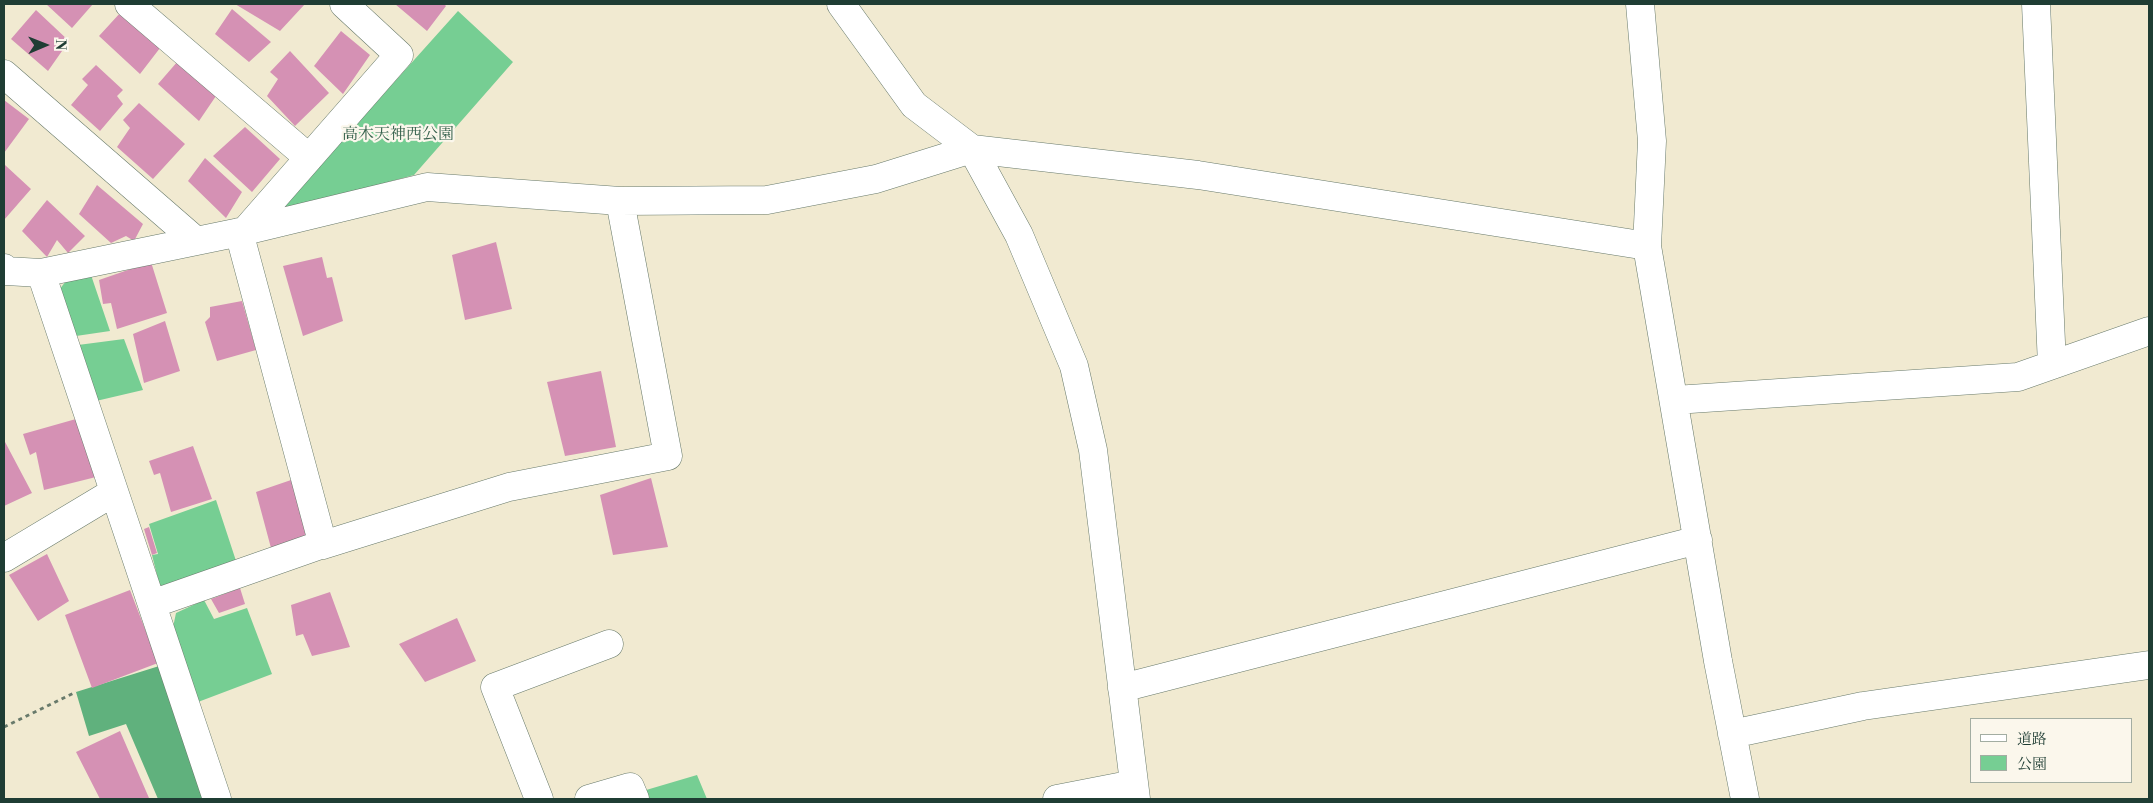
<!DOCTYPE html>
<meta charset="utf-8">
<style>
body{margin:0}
#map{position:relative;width:2153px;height:803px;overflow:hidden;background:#f1ead1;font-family:"Libre Bodoni","Noto Serif JP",serif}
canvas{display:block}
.frame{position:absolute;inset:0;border:5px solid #1f3d34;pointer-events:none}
.legend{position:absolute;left:1970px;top:718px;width:162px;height:65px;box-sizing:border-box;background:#fbf7ec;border:1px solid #a3ada2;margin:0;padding:6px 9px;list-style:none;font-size:15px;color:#1f3d34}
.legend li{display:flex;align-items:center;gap:10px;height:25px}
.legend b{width:25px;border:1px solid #a3ada2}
.north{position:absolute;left:20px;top:20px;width:50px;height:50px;-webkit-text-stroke:4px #fbf7ec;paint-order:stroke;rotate:89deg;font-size:14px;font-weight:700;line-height:20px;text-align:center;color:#1f3d34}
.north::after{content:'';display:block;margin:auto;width:18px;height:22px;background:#1f3d34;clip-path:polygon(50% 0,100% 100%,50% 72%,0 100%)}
</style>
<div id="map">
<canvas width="2153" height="803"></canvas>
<div class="frame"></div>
<ul class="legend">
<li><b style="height:6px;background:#fff"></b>道路</li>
<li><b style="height:14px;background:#76ce93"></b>公園</li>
</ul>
<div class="north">N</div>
</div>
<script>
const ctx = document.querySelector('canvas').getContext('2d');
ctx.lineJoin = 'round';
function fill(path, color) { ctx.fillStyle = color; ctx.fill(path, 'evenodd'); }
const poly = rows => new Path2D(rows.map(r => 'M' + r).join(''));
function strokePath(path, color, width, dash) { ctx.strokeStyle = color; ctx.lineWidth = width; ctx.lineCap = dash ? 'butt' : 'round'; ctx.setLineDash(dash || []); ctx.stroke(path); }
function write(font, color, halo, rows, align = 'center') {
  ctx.font = font + ' "Libre Bodoni","Noto Serif JP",serif'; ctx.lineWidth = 4.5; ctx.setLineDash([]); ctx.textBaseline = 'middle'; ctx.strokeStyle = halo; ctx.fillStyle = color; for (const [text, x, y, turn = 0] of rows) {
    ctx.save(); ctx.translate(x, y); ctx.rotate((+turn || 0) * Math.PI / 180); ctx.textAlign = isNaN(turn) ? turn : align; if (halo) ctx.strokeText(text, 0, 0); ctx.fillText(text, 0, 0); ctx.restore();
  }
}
const green = poly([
 [458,11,513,62,414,175,274,213,310,176],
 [91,275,110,331,76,336,59,290,66,281],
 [124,339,143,390,96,401,78,345],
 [216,500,239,570,161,591,152,555,158,554,149,524],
 [204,600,214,619,247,608,272,674,198,702,172,632,176,613],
 [697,775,707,799,639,799,636,793]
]);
const forest = poly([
 [172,662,217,799,158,799,126,724,89,736,76,692]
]);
const building = poly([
 [46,4,93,4,72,28],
 [235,4,305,4,280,31],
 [395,4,444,4,446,6,427,31],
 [232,9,271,42,249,62,215,34],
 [36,10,69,41,48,71,11,39],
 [121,12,160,48,140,74,99,36],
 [341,31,370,55,343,94,314,66],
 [290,51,329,93,295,126,267,96,278,79,270,72],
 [178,61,216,96,199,121,158,84],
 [96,65,123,90,117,96,123,104,100,131,71,105,88,85,82,79],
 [4,100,29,119,4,153],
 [139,103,185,144,153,179,117,147,130,128,123,120],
 [245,127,280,159,252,192,213,156],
 [205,158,242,192,226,218,188,181],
 [5,165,31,189,4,220,4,167],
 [97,185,143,224,134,241,126,236,111,243,79,214],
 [47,200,85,236,68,253,57,240,47,257,22,231],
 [496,242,512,309,465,320,452,255],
 [322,257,327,278,332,277,343,321,303,336,283,266],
 [151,262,167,313,117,329,111,303,103,304,99,280],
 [242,301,256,350,217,361,205,322,210,317,210,307],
 [165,321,180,371,144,383,133,334],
 [601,371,616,447,565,456,547,382],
 [76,419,96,477,44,490,36,452,30,455,23,434],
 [4,440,32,493,4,506],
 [193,446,212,499,171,512,160,473,154,475,149,461],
 [651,478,668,547,613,555,600,495],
 [294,479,308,539,271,548,256,492],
 [149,527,157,553,152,555,144,529],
 [47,554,69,601,38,621,9,575],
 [240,588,245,604,219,613,211,599],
 [130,590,158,663,92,688,65,615],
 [330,592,350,647,312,656,303,634,296,636,291,605],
 [457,618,476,661,425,682,399,644],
 [120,731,149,798,147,799,100,799,76,752]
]);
const path = poly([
 [4,727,76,692]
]);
const minor = poly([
 [129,4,309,158],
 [841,4,914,105,972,149,1019,235,1074,366,1093,450,1136,799],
 [1640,4,1652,141,1647,246,1718,661,1745,799],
 [2036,4,2052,365],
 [4,74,195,240],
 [245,231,399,55,344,4],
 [239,232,323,545,509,487,668,456,620,201],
 [4,268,6,271,41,273,245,231,427,187,620,201,767,200,876,179,972,149,1198,175,1647,246],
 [41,273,217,799],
 [1675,400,2018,377,2149,331],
 [4,558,114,492],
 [152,604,323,544],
 [1122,688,1698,540],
 [1732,734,1863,706,2149,665],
 [539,799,495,687,609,644],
 [589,799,630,787,635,799],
 [1057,799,1134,784]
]);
const parkNames = [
 ["高木天神西公園",398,135]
];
fill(green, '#76ce93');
fill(forest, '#60b17d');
fill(building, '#d591b4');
strokePath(minor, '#687a6b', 29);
strokePath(path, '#687a6b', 3, [4, 4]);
strokePath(minor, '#fff', 28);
write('16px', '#35614c', '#fbf7ec', parkNames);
</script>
